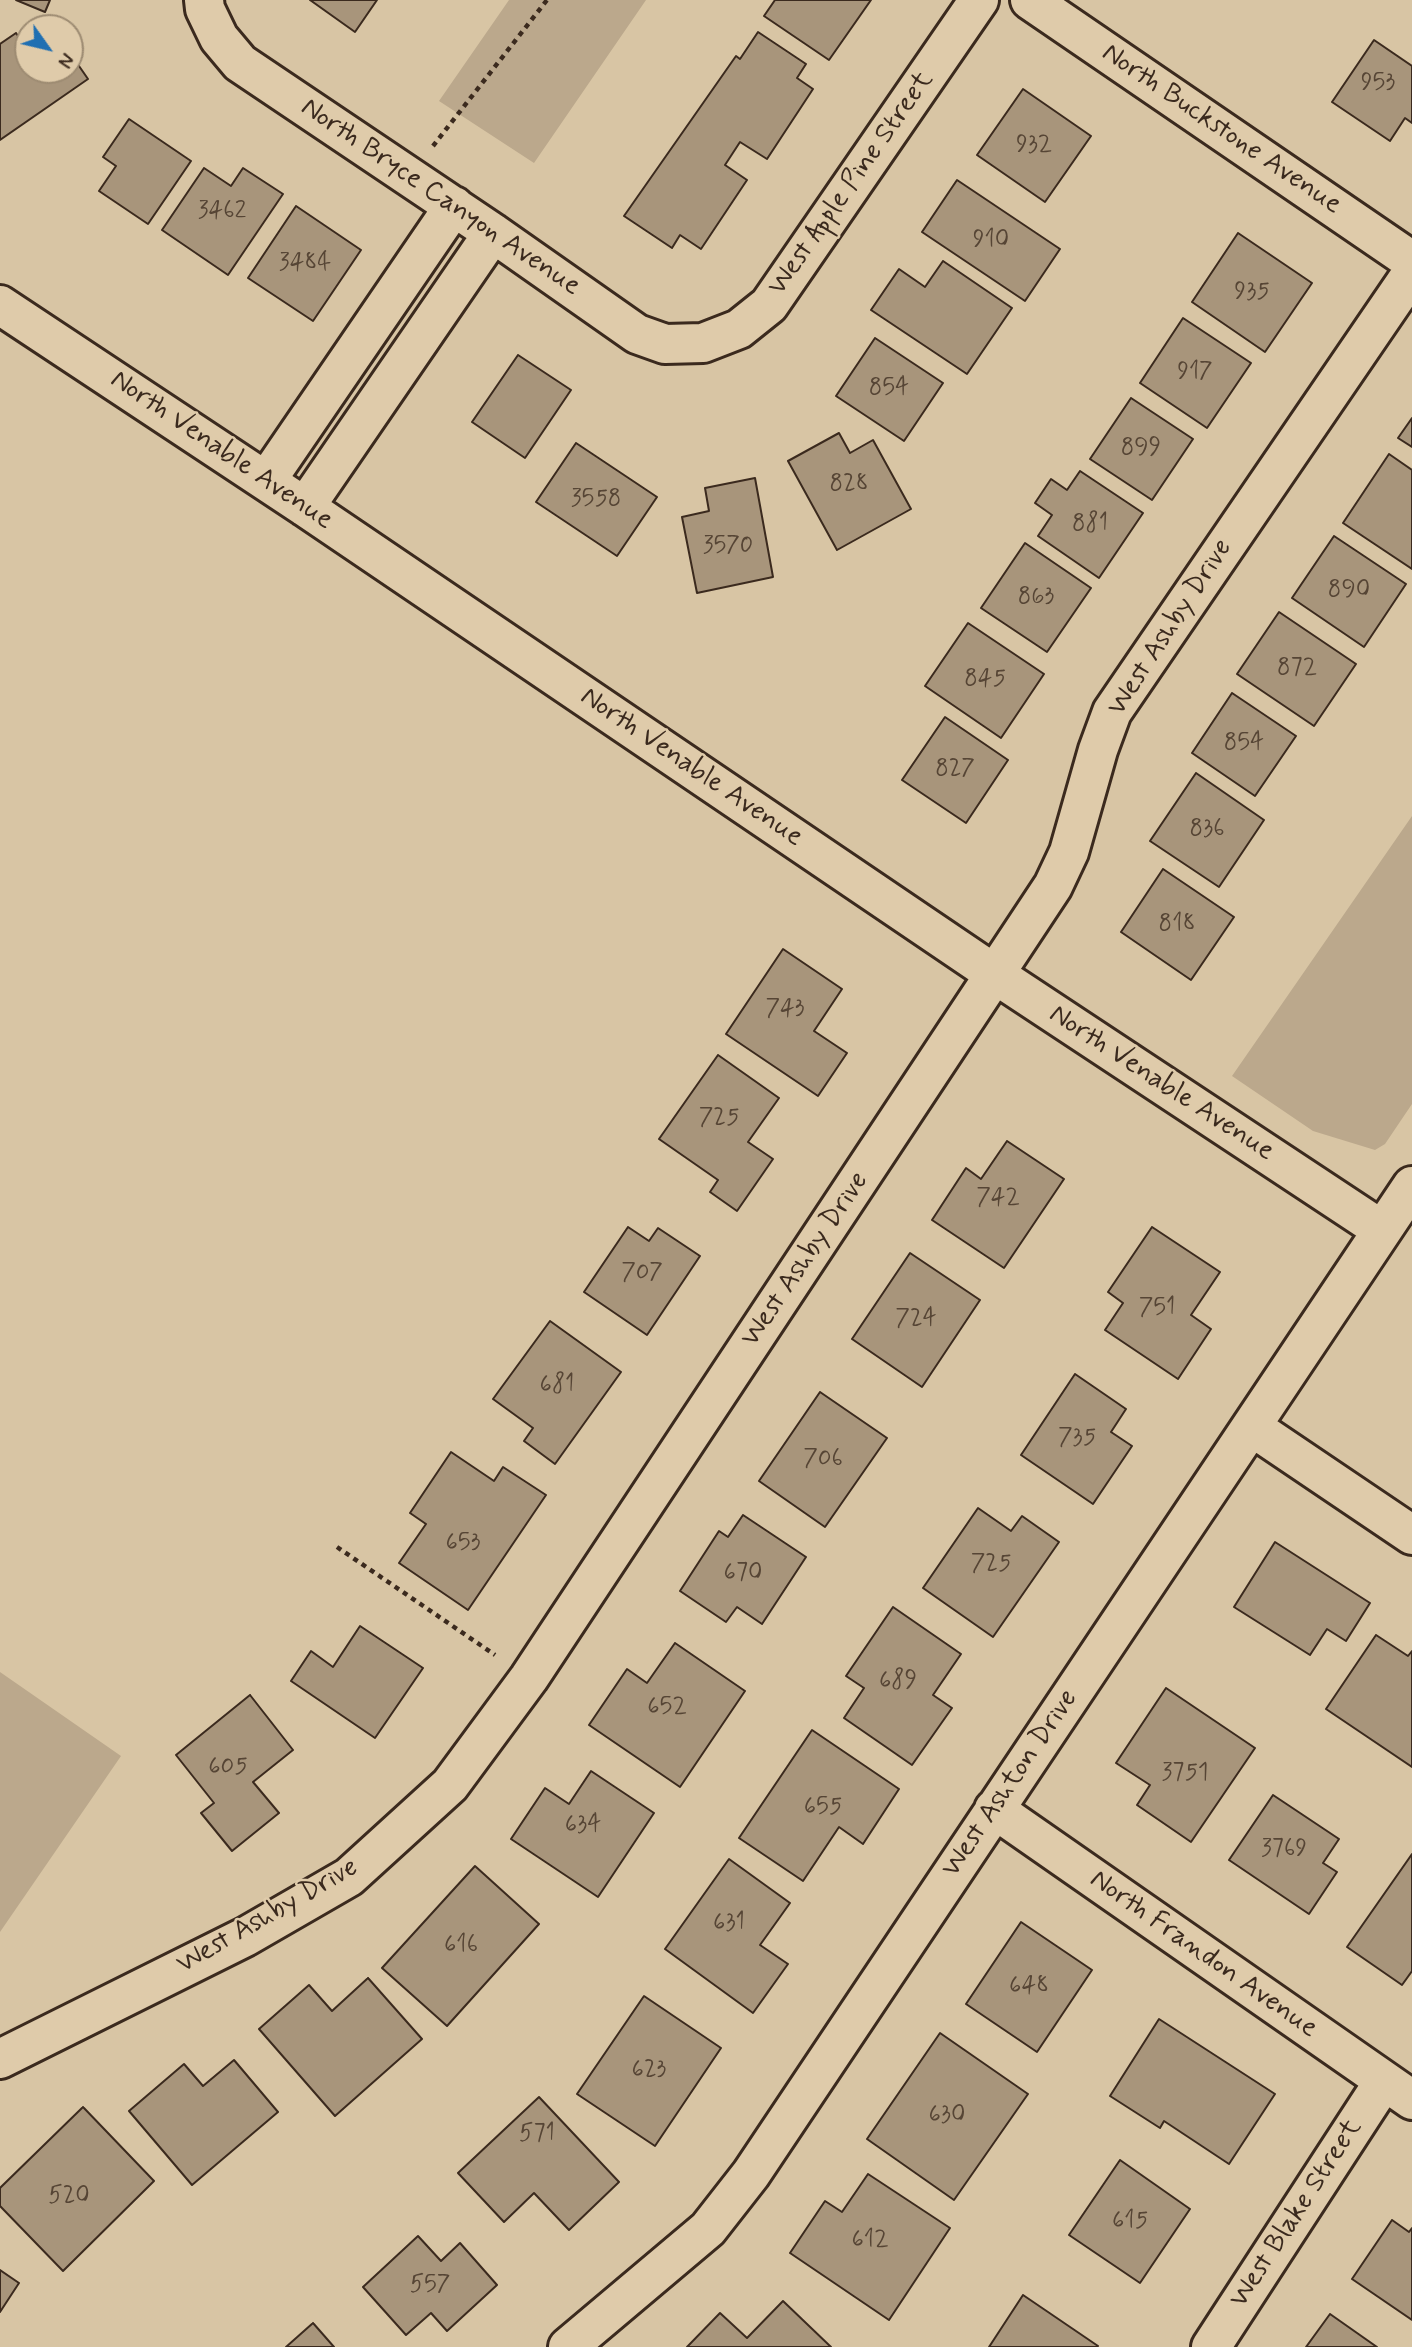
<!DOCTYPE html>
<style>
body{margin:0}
#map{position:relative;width:1412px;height:2347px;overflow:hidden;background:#d8c5a4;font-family:Mynerve,sans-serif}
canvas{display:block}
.north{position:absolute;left:14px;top:14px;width:70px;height:70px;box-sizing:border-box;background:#dfcbaa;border:2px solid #9d8b72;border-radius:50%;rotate:124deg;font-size:19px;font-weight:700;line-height:28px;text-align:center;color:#3b2a1e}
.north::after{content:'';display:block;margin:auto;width:24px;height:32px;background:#1f6fb2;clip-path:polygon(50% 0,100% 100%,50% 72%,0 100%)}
</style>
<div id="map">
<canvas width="1412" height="2347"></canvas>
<div class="north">N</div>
</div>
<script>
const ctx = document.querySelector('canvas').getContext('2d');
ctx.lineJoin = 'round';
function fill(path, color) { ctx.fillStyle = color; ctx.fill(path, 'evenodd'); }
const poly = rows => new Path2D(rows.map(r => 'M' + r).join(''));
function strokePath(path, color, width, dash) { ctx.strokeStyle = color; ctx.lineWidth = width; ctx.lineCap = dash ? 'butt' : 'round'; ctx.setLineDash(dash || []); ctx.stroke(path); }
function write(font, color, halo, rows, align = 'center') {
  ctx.font = font + ' Mynerve,sans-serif'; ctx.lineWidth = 5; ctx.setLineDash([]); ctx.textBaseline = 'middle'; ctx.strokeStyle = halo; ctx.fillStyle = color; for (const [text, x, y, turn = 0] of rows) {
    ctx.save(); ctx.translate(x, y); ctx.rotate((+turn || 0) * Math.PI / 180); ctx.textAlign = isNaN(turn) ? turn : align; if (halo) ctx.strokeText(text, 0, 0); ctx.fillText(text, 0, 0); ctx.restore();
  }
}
const green = poly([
 [509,0,646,0,534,163,439,101],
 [1412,816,1412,1104,1385,1144,1375,1150,1313,1131,1232,1076],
 [0,1672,121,1756,0,1932]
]);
const building = poly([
 [16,0,50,0,45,12,16,0],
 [310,0,377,0,355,32,310,0],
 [775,0,871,0,829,60,764,16,775,0],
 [758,32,806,64,797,78,813,89,767,159,740,142,725,165,747,180,701,249,680,235,672,248,624,216,736,56,740,59,758,32],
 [16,33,28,51,28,70,70,70,70,53,88,79,0,140,0,44,16,33],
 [1374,40,1412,66,1412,123,1405,118,1390,141,1332,102,1374,40],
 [1023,89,1091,136,1045,202,977,155,1023,89],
 [129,119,191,161,148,224,99,191,116,166,103,157,129,119],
 [204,168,231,186,243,168,283,194,228,275,162,230,204,168],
 [957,180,1060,249,1025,301,922,232,957,180],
 [296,206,361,250,313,321,248,278,296,206],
 [1238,233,1312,283,1265,352,1192,302,1238,233],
 [943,261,1012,308,967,374,871,310,899,269,925,287,943,261],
 [1183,318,1251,363,1207,428,1140,383,1183,318],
 [875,338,943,383,904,441,836,396,875,338],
 [518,355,571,390,525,458,472,422,518,355],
 [1131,398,1193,439,1152,500,1090,459,1131,398],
 [1412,418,1412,447,1398,438,1412,418],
 [839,433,850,453,873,440,911,509,837,550,788,461,839,433],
 [576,443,657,497,617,556,536,502,576,443],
 [1389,454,1412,470,1412,569,1343,523,1389,454],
 [1080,471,1143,513,1099,578,1038,536,1052,515,1035,503,1051,479,1067,490,1080,471],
 [755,478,773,577,697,593,682,517,709,511,705,488,755,478],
 [1334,536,1406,584,1364,647,1292,598,1334,536],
 [1025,543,1091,588,1047,652,981,608,1025,543],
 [1279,612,1356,664,1314,726,1237,674,1279,612],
 [968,623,1044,674,1001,738,925,686,968,623],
 [1232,693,1296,736,1255,796,1192,753,1232,693],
 [945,717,1008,760,966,823,902,780,945,717],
 [1196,773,1264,820,1219,887,1150,841,1196,773],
 [1163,869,1234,917,1191,980,1121,932,1163,869],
 [783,949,842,989,814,1031,847,1053,818,1096,726,1034,783,949],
 [718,1055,779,1098,748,1142,773,1159,737,1211,710,1192,718,1180,659,1139,718,1055],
 [1007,1141,1064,1179,1004,1268,932,1220,966,1168,981,1179,1007,1141],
 [628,1227,649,1241,658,1228,700,1256,647,1335,584,1292,628,1227],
 [1152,1227,1220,1272,1191,1315,1211,1329,1178,1379,1105,1330,1123,1303,1108,1292,1152,1227],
 [910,1253,980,1300,922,1387,852,1339,910,1253],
 [550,1321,621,1372,555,1464,524,1441,533,1428,493,1399,550,1321],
 [1075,1374,1126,1409,1111,1432,1132,1446,1093,1504,1021,1455,1075,1374],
 [820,1392,887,1438,825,1527,759,1481,820,1392],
 [451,1452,494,1481,503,1467,546,1495,468,1610,399,1563,426,1524,410,1513,451,1452],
 [978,1508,1011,1531,1022,1516,1059,1542,993,1637,923,1588,978,1508],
 [743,1515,806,1557,762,1624,737,1607,726,1622,680,1591,719,1531,728,1537,743,1515],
 [1275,1542,1370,1603,1346,1641,1327,1629,1310,1655,1234,1607,1275,1542],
 [893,1607,961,1654,933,1695,952,1708,912,1765,844,1718,864,1688,846,1676,893,1607],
 [360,1626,423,1668,375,1738,291,1681,311,1651,333,1667,360,1626],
 [1376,1635,1408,1656,1412,1651,1412,1767,1326,1709,1376,1635],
 [675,1643,745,1691,680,1787,589,1725,627,1669,647,1683,675,1643],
 [1166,1688,1255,1748,1191,1842,1137,1805,1150,1785,1116,1763,1166,1688],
 [250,1695,293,1750,253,1782,279,1813,232,1851,201,1813,214,1803,176,1755,250,1695],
 [812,1730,899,1789,863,1844,839,1827,803,1881,739,1838,812,1730],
 [591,1771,654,1813,598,1897,511,1839,545,1788,569,1804,591,1771],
 [1273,1795,1339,1839,1323,1863,1337,1872,1309,1914,1229,1860,1273,1795],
 [1412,1854,1412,1971,1402,1985,1347,1947,1412,1854],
 [729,1859,790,1903,760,1945,788,1964,753,2013,665,1949,729,1859],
 [475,1866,539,1924,447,2026,382,1968,475,1866],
 [1021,1922,1092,1970,1037,2052,966,2004,1021,1922],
 [368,1978,422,2039,335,2116,259,2029,309,1985,332,2011,368,1978],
 [644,1996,721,2048,655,2146,577,2094,644,1996],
 [1159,2019,1275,2094,1229,2164,1164,2121,1160,2128,1110,2096,1159,2019],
 [940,2033,1028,2094,954,2200,867,2139,940,2033],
 [234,2060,278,2112,192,2185,129,2111,184,2064,203,2086,234,2060],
 [539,2097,619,2182,569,2230,534,2193,504,2222,458,2173,539,2097],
 [83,2107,154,2181,63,2271,0,2206,0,2188,83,2107],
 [1120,2160,1190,2209,1140,2283,1069,2235,1120,2160],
 [868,2174,950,2228,889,2320,790,2253,825,2201,842,2212,868,2174],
 [1392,2220,1409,2232,1412,2228,1412,2320,1352,2279,1392,2220],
 [418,2236,441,2261,460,2243,497,2285,447,2331,431,2313,406,2335,363,2287,418,2236],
 [0,2270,19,2283,0,2312,0,2270],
 [1023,2295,1098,2346,1097,2347,989,2347,1023,2295],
 [783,2301,831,2347,687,2347,720,2313,747,2338,783,2301],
 [1330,2314,1377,2347,1306,2347,1330,2314],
 [313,2323,334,2347,286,2347,313,2323]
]);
const path = poly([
 [433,146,547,0],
 [337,1547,495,1655]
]);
const minor = poly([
 [204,0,205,9,219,38,240,63,493,233,637,334,665,344,703,343,739,329,769,305,979,0],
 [1030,0,1412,261],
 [0,305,305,507,996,975,1382,1230],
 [266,481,454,206],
 [305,507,493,233],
 [1252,1427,1412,1535],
 [994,1809,1412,2100],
 [0,2059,245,1937,349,1877,450,1785,529,1678,1053,886,1069,852,1098,750,1112,712,1412,273],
 [568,2347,708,2229,751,2174,1412,1186],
 [1211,2347,1384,2081]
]);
const numberNames = [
 ["953",1378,84],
 ["932",1034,146],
 ["3462",222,212],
 ["910",991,241],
 ["3484",305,264],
 ["935",1252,293],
 ["917",1195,373],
 ["854",889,389],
 ["899",1141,449],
 ["828",849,485],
 ["3558",596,500],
 ["881",1090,525],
 ["3570",728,547],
 ["890",1349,591],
 ["863",1036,598],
 ["872",1297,669],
 ["845",985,680],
 ["854",1244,744],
 ["827",955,770],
 ["836",1207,830],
 ["818",1177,925],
 ["743",785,1010],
 ["725",719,1119],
 ["742",998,1199],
 ["707",642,1274],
 ["751",1157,1309],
 ["724",916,1320],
 ["681",557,1386],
 ["735",1077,1439],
 ["706",823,1460],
 ["653",463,1544],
 ["725",991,1565],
 ["670",743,1574],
 ["689",898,1682],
 ["652",667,1708],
 ["605",228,1768],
 ["3751",1185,1774],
 ["655",823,1808],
 ["634",583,1826],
 ["3769",1284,1850],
 ["631",729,1924],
 ["616",461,1946],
 ["648",1029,1987],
 ["623",649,2071],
 ["630",947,2116],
 ["571",537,2135],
 ["520",69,2197],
 ["615",1130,2222],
 ["612",870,2241],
 ["557",430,2286]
];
const streetNames = [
 ["North Buckstone Avenue",1221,130,34],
 ["West Apple Pine Street",852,184,-55],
 ["North Bryce Canyon Avenue",440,198,34],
 ["North Venable Avenue",221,451,34],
 ["West Ashby Drive",1171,628,-57],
 ["North Venable Avenue",691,768,34],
 ["North Venable Avenue",1161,1084,33],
 ["West Ashby Drive",806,1260,-56],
 ["West Ashton Drive",1011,1784,-56],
 ["West Ashby Drive",268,1917,-30],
 ["North Frandon Avenue",1203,1955,35],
 ["West Blake Street",1297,2214,-57]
];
fill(green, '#bba88c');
fill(building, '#a8957b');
strokePath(building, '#3b2a1e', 2);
strokePath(minor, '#3b2a1e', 44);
strokePath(path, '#3b2a1e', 4.5, [5, 5]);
strokePath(minor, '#dfcbaa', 38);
write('24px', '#564535', null, numberNames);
write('28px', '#3b2a1e', '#dfcbaa', streetNames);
</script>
